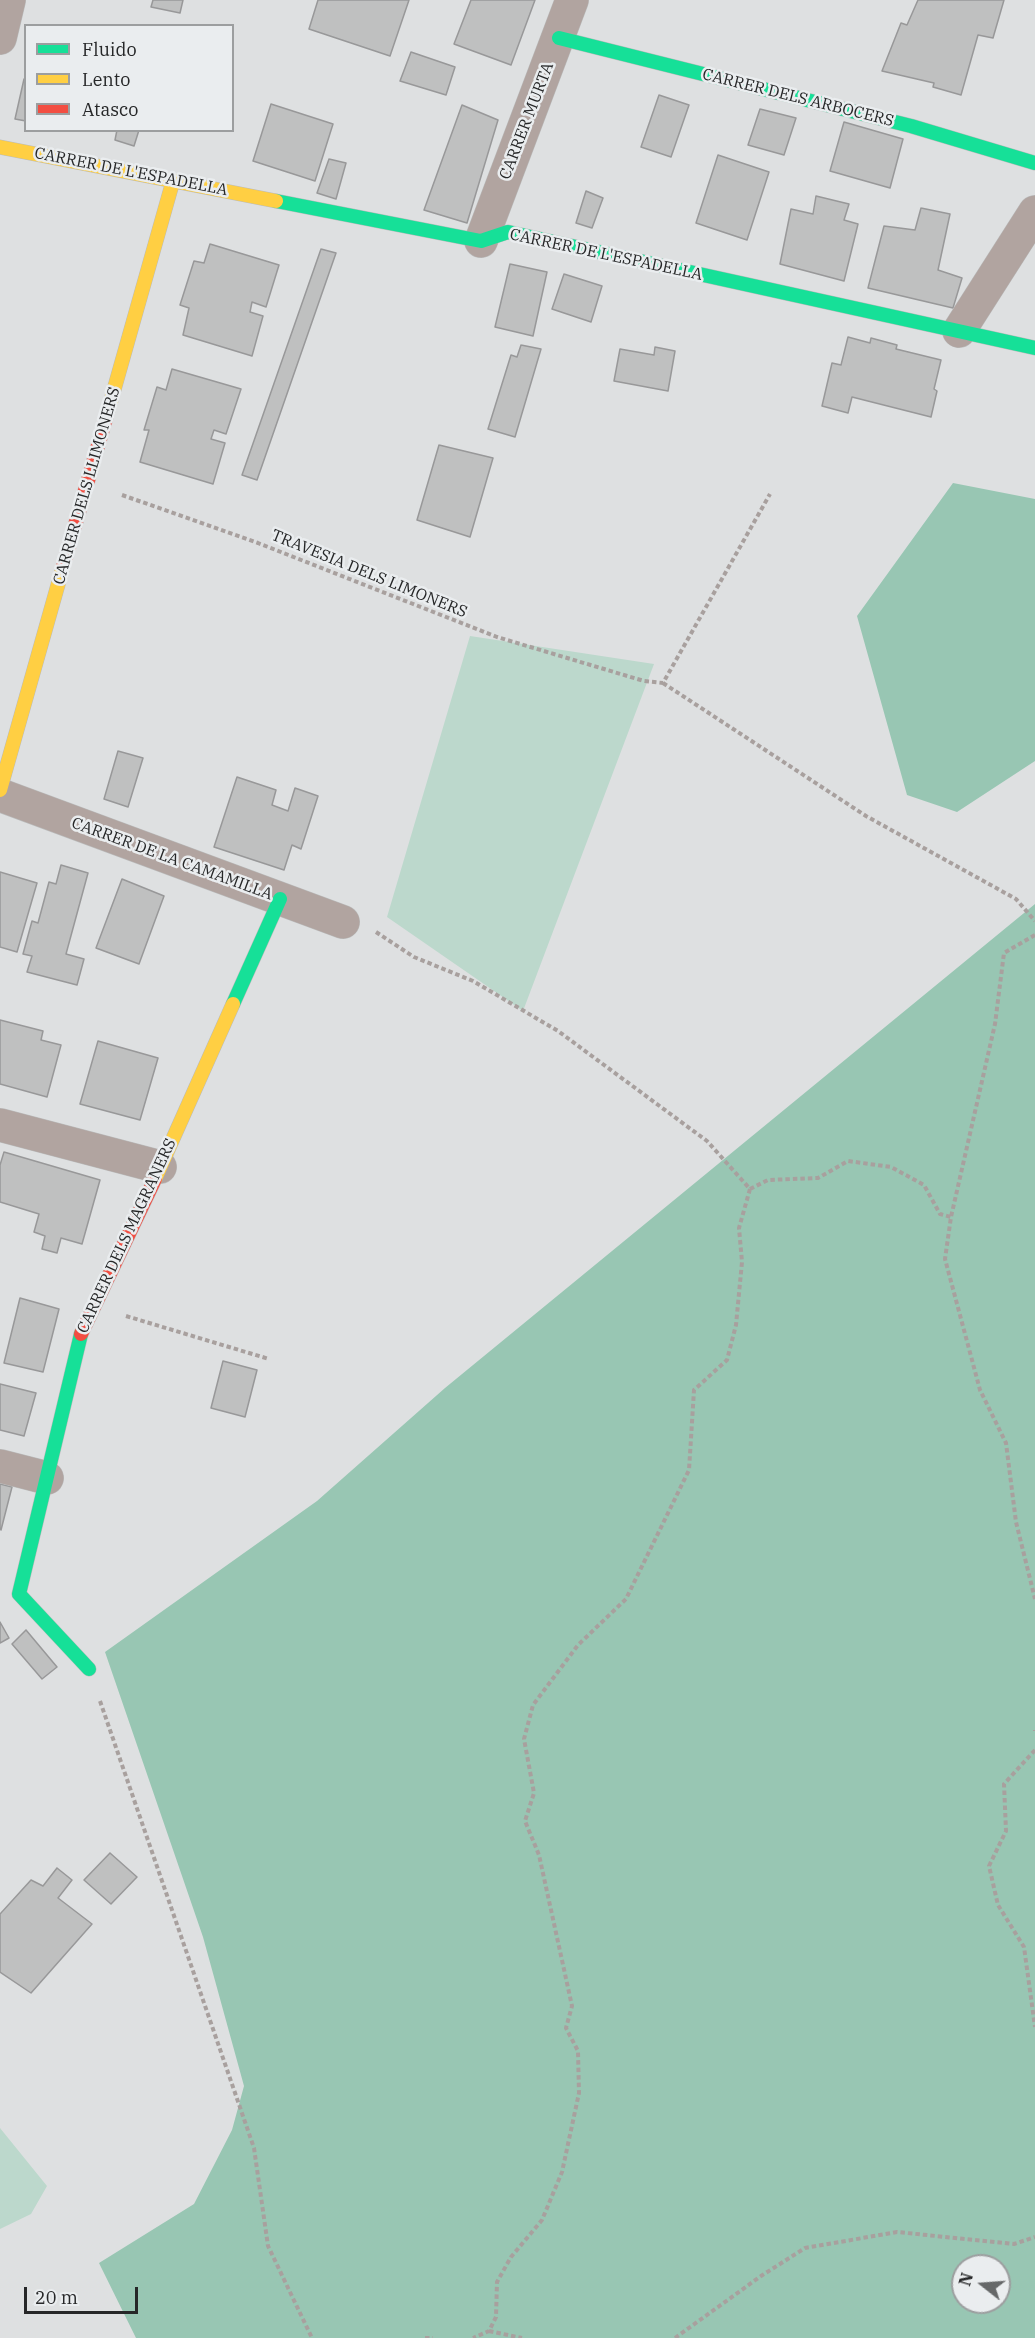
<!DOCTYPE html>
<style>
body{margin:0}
#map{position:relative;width:1035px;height:2338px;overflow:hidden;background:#dee0e1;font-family:"IBM Plex Serif",serif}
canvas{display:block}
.legend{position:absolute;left:24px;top:24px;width:210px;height:108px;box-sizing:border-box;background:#eaedef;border:2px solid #9c9e9f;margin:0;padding:8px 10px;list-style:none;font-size:18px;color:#262728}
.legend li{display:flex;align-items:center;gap:12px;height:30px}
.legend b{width:30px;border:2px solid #9c9e9f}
.north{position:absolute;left:951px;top:2254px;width:60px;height:60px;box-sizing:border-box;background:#eaedef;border:2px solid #9c9e9f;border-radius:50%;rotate:287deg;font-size:16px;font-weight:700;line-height:24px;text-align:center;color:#262728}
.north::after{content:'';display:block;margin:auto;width:21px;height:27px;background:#666869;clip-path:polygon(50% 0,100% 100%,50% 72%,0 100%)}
.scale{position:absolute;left:24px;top:2287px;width:114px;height:27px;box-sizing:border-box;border:3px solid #262728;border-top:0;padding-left:8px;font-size:18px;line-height:21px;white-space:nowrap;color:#262728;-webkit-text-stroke:4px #eaedef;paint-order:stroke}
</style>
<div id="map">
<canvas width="1035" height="2338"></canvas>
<ul class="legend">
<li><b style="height:8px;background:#16e098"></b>Fluido</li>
<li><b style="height:8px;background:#ffcf43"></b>Lento</li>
<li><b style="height:8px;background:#f24e42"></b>Atasco</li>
</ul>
<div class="north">N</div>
<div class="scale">20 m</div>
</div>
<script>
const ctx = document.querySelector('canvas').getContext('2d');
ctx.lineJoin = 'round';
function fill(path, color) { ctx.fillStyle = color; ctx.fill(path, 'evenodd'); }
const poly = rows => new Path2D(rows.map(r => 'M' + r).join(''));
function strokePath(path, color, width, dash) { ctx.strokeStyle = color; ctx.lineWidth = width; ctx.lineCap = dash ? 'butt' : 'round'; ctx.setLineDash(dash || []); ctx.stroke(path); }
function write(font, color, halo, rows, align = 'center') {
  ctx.font = font + ' "IBM Plex Serif",serif'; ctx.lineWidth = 5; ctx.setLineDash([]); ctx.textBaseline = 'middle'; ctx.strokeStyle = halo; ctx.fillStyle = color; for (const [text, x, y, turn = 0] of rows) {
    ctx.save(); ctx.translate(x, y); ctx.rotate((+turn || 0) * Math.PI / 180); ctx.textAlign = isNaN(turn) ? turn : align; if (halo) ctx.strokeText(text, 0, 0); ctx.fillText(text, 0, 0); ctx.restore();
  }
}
const green = poly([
 [470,636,654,664,523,1011,387,917],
 [0,2128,47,2186,31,2214,0,2229]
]);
const forest = poly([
 [953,483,1035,499,1035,761,957,812,907,795,857,616],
 [1035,904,1035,2338,136,2338,99,2263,194,2204,232,2130,244,2086,203,1937,105,1652,317,1501,445,1388],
 [963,2266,999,2266,999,2302,963,2302]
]);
const building = poly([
 [153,0,183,0,180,13,151,7,153,0],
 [318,0,409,0,390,56,309,29,318,0],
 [471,0,535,0,511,65,454,44,471,0],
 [918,0,1004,0,993,38,978,35,961,95,933,87,934,83,882,71,901,23,907,25,918,0],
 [411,52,455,67,446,95,400,81,411,52],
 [24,79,26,80,26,121,15,119,24,79],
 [659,95,689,105,671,157,641,147,659,95],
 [271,104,333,124,315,181,253,161,271,104],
 [462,105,498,120,467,223,424,210,462,105],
 [760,109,796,118,784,155,748,145,760,109],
 [844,122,903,139,890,188,830,171,844,122],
 [117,130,139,130,134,146,115,140,117,130],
 [718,155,769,172,747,240,696,223,718,155],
 [329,159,346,163,336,199,317,193,329,159],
 [586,191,603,198,592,228,576,223,586,191],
 [816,196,849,204,844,220,858,224,844,281,780,264,791,209,813,214,816,196],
 [921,208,950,214,938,270,962,278,953,308,868,288,884,226,915,230,921,208],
 [210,244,279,265,266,307,252,302,250,312,263,316,252,356,183,335,189,308,180,305,194,261,204,263,210,244],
 [321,249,336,253,257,480,242,475,321,249],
 [510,264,547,272,533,336,495,327,510,264],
 [564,274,602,286,591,322,552,309,564,274],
 [848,337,870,343,871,338,897,345,896,349,941,360,934,389,937,391,931,417,852,397,848,413,822,406,832,363,841,365,848,337],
 [521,345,541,349,515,437,488,429,511,355,517,357,521,345],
 [655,347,675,351,668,391,614,381,620,349,654,355,655,347],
 [172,369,241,389,226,434,214,430,211,439,225,443,213,484,140,462,149,430,144,430,157,387,166,390,172,369],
 [439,445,493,458,470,537,417,520,439,445],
 [118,751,143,758,128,807,104,799,118,751],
 [237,777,276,790,272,805,288,811,295,788,318,796,301,849,292,845,284,870,214,847,237,777],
 [61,865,88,873,66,954,84,959,77,985,27,972,32,956,23,954,32,921,38,923,49,882,56,884,61,865],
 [0,872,37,883,17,952,0,947,0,872],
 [122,879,164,896,139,964,96,948,122,879],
 [0,1020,43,1031,41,1040,61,1045,47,1097,0,1084,0,1020],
 [98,1041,158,1058,140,1120,80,1104,98,1041],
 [4,1152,100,1180,82,1244,61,1238,57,1253,42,1249,45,1236,34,1232,39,1214,0,1202,0,1165,4,1152],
 [20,1298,59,1309,43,1372,4,1363,20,1298],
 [223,1361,257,1370,245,1417,211,1408,223,1361],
 [0,1384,36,1393,24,1436,0,1430,0,1384],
 [0,1484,12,1487,1,1530,0,1529,0,1484],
 [0,1622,9,1638,0,1643,0,1622],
 [26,1630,57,1667,42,1679,12,1644,26,1630],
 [110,1853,137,1877,111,1904,84,1880,110,1853],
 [57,1868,72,1880,58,1898,92,1924,31,1993,0,1972,0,1914,31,1880,43,1886,57,1868]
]);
const path = poly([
 [122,495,258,543,497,637,644,681,663,683,770,494],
 [663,683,866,816,1016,899,1035,921],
 [376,932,414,957,473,981,558,1031,707,1141,750,1189,739,1228,742,1262,736,1325,727,1360,694,1390,689,1470,626,1599,578,1645,533,1705,524,1739,534,1793,525,1821,539,1855,572,2006,566,2028,578,2051,579,2093,562,2172,542,2220,511,2257,497,2282,496,2317,489,2331,473,2338],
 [1035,935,1004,953,995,1024,951,1217,945,1259,980,1390,1006,1443,1016,1522,1035,1599],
 [750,1189,768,1180,818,1178,848,1161,891,1167,924,1185,940,1214,951,1217],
 [126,1316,269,1359],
 [100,1701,254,2148,268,2246,312,2338],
 [1035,1730,1035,1731],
 [1035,1750,1004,1784,1006,1831,989,1866,998,1905,1024,1947,1035,2027],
 [489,2331,522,2338],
 [425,2338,433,2338],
 [675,2338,761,2276,805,2248,897,2232,1014,2244,1035,2237]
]);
const street = poly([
 [0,38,9,0],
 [481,241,572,0],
 [959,331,1035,212],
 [0,795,343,922],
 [0,1125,160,1167],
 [0,1466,47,1478]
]);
const fast = poly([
 [559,38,911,126,1035,163],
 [276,201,481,241,508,232,1035,348],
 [233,1004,280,899],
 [81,1334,19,1594,89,1669]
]);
const slow = poly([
 [0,147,276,201],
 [108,411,173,181],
 [0,790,63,567],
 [155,1179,233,1004]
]);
const jam = poly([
 [63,567,108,411],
 [81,1334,155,1179]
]);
const streetNames = [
 ["CARRER DELS ARBOCERS",798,98,14],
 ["CARRER MURTA",527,121,-69],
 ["CARRER DE L'ESPADELLA",131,172,11],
 ["CARRER DE L'ESPADELLA",606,255,12],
 ["CARRER DELS LLIMONERS",87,486,-74],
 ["TRAVESIA DELS LIMONERS",369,574,22],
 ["CARRER DE LA CAMAMILLA",172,859,20],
 ["CARRER DELS MAGRANERS",127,1236,-65]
];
fill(green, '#bcd8cc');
fill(forest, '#98c6b3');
fill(building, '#bfc0c0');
strokePath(building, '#989899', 1.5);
strokePath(street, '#babbbb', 34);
strokePath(fast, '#babbbb', 15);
strokePath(slow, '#babbbb', 15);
strokePath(jam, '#babbbb', 15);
strokePath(path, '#a8a09e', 4, [4.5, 3]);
strokePath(street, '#b1a4a0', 33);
strokePath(fast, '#16e098', 14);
strokePath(slow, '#ffcf43', 14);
strokePath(jam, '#f24e42', 14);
write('16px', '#262728', '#eaedef', streetNames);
</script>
